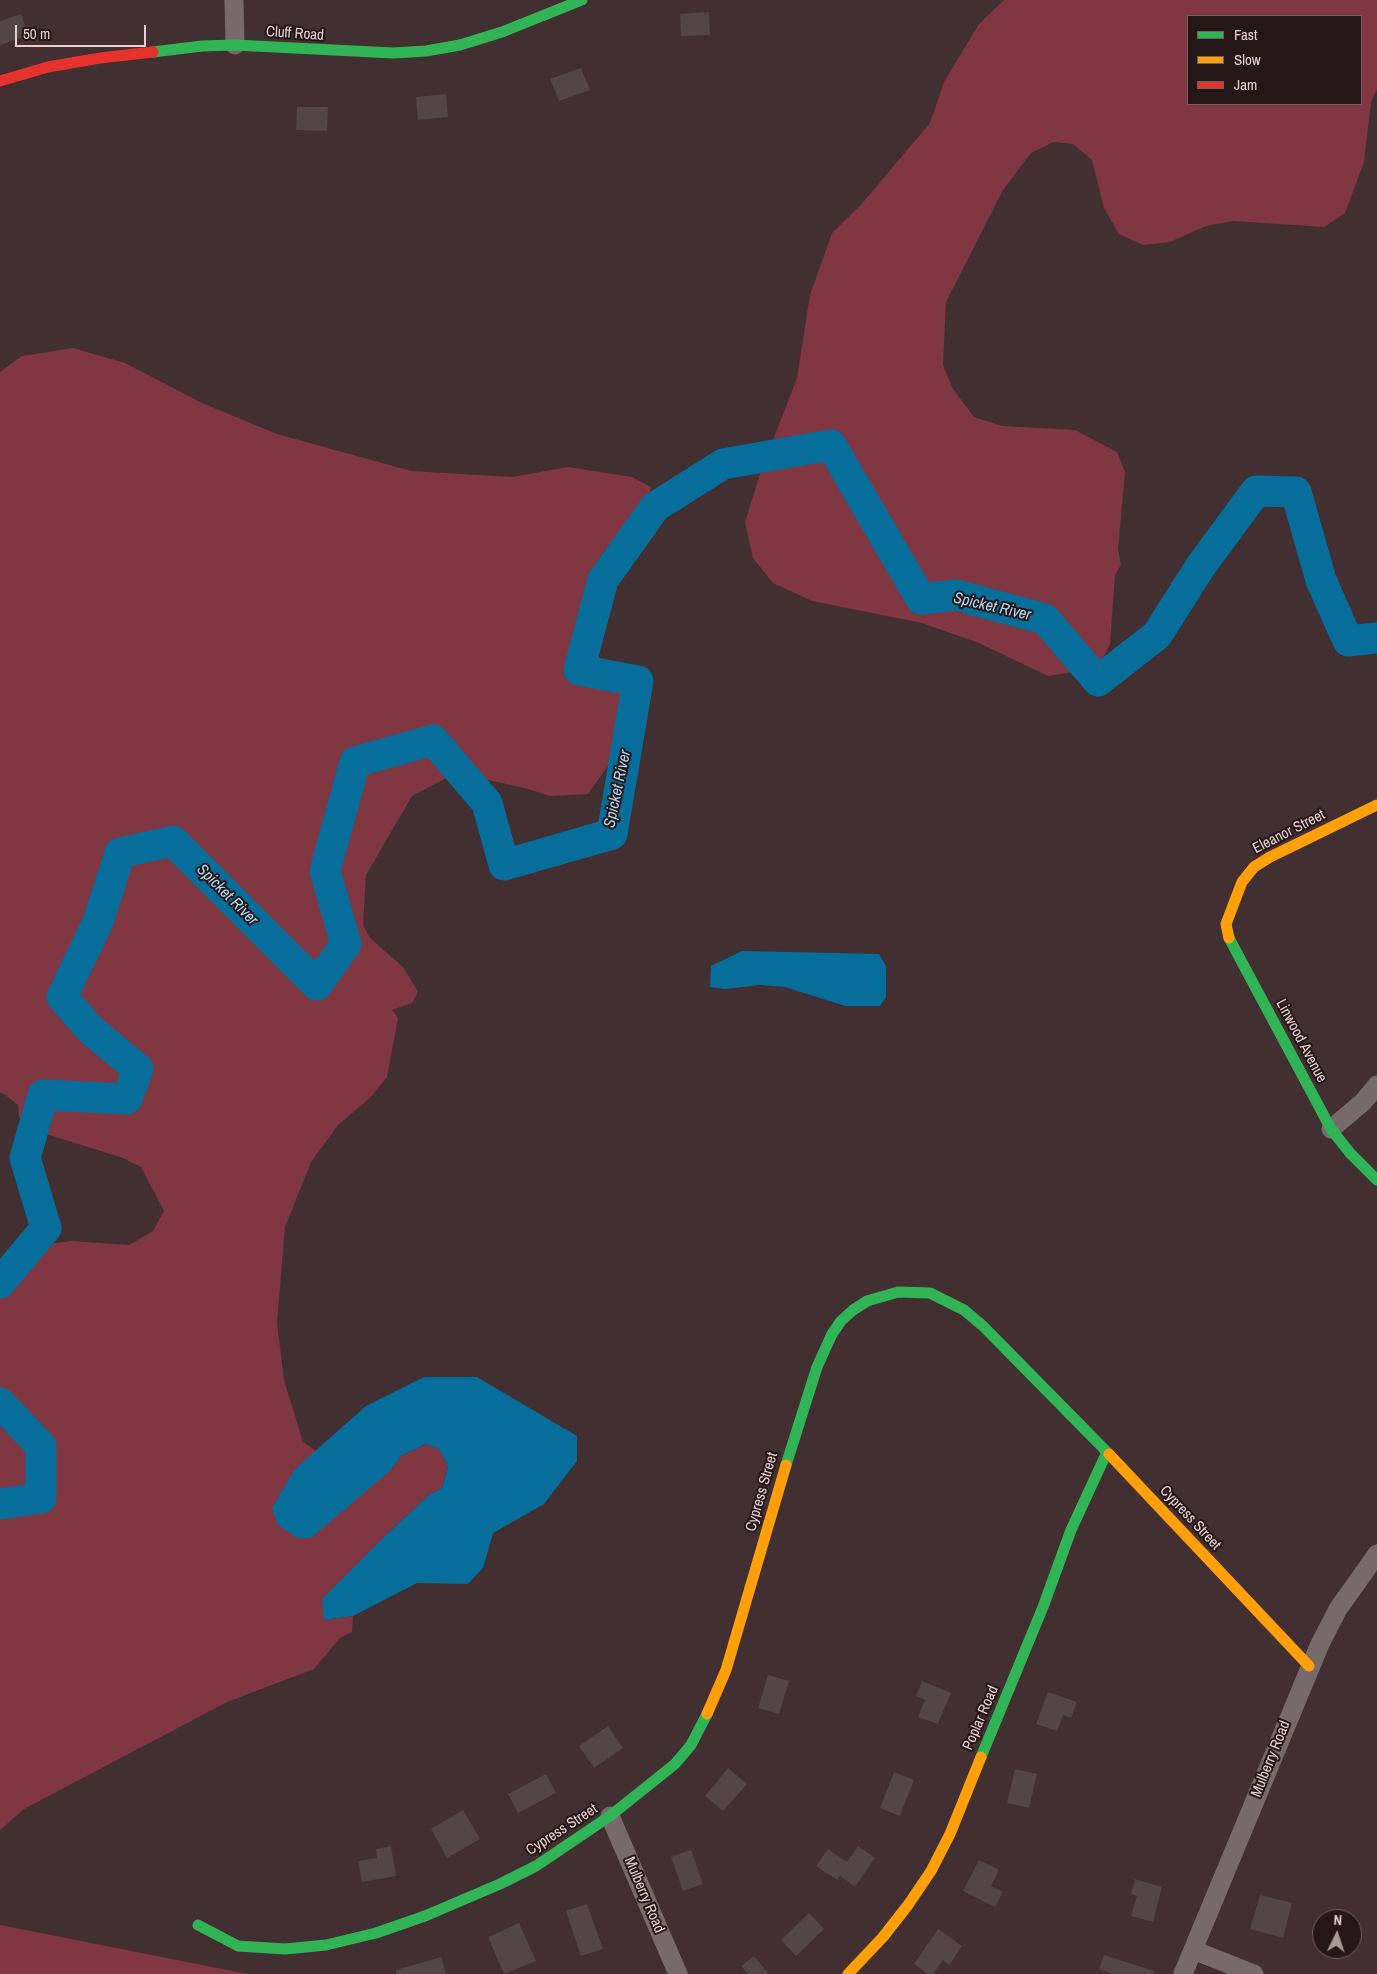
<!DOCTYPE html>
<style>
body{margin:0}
#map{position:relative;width:1377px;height:1974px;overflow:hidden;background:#412f31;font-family:"Archivo Narrow",sans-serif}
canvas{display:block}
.legend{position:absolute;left:1187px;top:15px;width:175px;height:90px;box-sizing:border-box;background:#251617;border:1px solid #726061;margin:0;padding:6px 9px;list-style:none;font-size:15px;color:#e6d0d1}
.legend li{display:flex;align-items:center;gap:10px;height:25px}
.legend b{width:25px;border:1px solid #726061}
.north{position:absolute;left:1312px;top:1909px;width:50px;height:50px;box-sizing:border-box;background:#251617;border:1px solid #726061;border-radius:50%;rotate:4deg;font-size:14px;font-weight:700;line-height:20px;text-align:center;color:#e6d0d1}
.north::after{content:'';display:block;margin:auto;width:18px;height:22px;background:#ac9899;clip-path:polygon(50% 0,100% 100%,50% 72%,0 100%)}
.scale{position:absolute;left:15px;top:25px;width:131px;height:22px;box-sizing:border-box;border:2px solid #e6d0d1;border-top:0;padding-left:6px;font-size:15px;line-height:18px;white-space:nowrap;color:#e6d0d1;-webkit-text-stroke:4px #251617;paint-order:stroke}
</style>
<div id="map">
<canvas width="1377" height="1974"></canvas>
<ul class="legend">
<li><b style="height:6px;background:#30b455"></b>Fast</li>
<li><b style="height:6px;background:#ff9f0a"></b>Slow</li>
<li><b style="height:6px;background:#e5322d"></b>Jam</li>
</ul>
<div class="north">N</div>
<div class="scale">50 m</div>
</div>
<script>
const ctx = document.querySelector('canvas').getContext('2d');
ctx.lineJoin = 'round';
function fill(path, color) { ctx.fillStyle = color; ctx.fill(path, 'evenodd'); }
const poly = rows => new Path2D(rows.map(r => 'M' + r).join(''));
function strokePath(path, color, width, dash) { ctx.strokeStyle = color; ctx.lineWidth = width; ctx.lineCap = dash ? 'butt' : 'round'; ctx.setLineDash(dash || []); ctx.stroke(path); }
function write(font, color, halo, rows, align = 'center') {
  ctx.font = font + ' "Archivo Narrow",sans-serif'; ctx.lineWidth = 4; ctx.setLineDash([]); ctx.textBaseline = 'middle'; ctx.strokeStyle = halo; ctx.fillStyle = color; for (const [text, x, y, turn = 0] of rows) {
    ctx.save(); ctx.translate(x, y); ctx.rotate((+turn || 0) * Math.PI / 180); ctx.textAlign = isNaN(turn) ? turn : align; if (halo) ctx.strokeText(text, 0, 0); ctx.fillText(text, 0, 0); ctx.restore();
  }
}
const green = poly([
 [1004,0,1377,0,1377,89,1371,102,1364,162,1345,213,1324,227,1233,221,1206,226,1170,242,1143,245,1119,234,1104,208,1092,160,1073,144,1053,142,1031,153,1003,190,946,302,943,365,953,389,974,417,1002,426,1075,430,1117,452,1125,472,1118,549,1121,565,1115,575,1110,644,1098,668,1048,676,979,643,922,623,812,601,773,583,753,558,745,522,761,471,797,378,810,295,832,233,859,207,930,123,944,82,979,24],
 [1188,16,1361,16,1361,104,1188,104],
 [73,348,125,363,202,403,277,434,411,471,512,477,568,467,632,477,651,487,647,506,605,550,590,573,584,633,593,651,640,696,640,721,588,794,550,796,525,788,456,773,412,796,366,875,363,925,370,938,403,967,418,992,412,1003,392,1010,398,1018,387,1077,370,1098,339,1124,311,1162,285,1227,277,1323,284,1380,303,1442,316,1451,295,1469,391,1470,401,1456,426,1444,439,1449,448,1467,442,1488,429,1495,387,1534,324,1620,353,1616,352,1632,340,1638,314,1669,227,1702,24,1809,0,1830,0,1259,25,1247,71,1241,129,1245,153,1231,164,1211,141,1167,123,1158,43,1133,19,1117,18,1105,4,1094,0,1093,0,372,22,356],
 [0,1925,248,1974,0,1974]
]);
const water = poly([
 [742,951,879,954,886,966,886,997,880,1006,845,1006,785,987,760,985,725,989,710,987,711,966],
 [424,1377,477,1377,577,1436,577,1461,544,1504,493,1533,483,1568,468,1584,417,1583,353,1616,324,1620,322,1599,387,1534,429,1495,442,1488,448,1467,439,1449,426,1444,401,1456,391,1470,311,1538,297,1538,278,1525,272,1508,295,1469,366,1406]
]);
const river = poly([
 [0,1283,46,1228,25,1158,43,1095,127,1099,138,1069,90,1029,62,997,98,922,120,853,173,841,317,985,346,944,325,871,355,762,433,740,487,803,504,865,612,834,638,681,579,670,603,580,655,507,723,464,831,445,921,599,956,595,1045,619,1098,681,1157,635,1200,567,1256,491,1296,492,1321,580,1348,641,1377,638],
 [0,1403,41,1446,41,1498,0,1504]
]);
const building = poly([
 [709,12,710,35,681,36,680,14],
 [21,14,28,35,0,45,0,21],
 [581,68,590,90,559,101,550,79],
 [446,94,448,117,418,120,416,97],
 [297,107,328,107,327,131,296,130],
 [768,1675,789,1681,779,1714,758,1708],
 [922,1681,951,1693,938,1724,918,1717,925,1700,916,1696],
 [1048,1692,1077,1702,1071,1718,1063,1715,1057,1731,1036,1724],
 [608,1726,623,1748,594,1768,579,1746],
 [728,1768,747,1784,723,1811,705,1796],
 [1015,1769,1037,1774,1029,1808,1007,1803],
 [894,1772,914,1780,900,1816,880,1808],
 [546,1774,556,1793,518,1813,508,1794],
 [463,1810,480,1839,447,1858,431,1829],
 [391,1846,396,1876,362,1882,358,1861,377,1858,376,1849],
 [858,1846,875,1858,855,1887,840,1876,837,1880,816,1866,828,1849,847,1862],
 [691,1850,703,1884,683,1891,671,1857],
 [979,1860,999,1870,991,1886,1003,1892,995,1907,963,1891],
 [1135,1879,1162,1887,1153,1922,1131,1916,1137,1896,1131,1894],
 [1260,1895,1292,1903,1283,1938,1250,1929],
 [587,1904,603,1949,581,1956,566,1911],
 [809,1913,824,1929,796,1956,781,1940],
 [519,1923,536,1961,504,1974,488,1937],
 [938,1929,962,1946,949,1965,943,1960,933,1974,928,1974,914,1964],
 [1104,1955,1154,1971,1153,1974,1112,1974,1099,1969],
 [754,1956,769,1974,748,1974,741,1966],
 [441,1957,446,1974,396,1974,396,1970]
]);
const street = poly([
 [234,0,235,45],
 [1331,1129,1363,1102,1377,1085],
 [610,1816,678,1974],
 [1193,1950,1254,1974],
 [1183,1974,1320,1644,1338,1609,1377,1554]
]);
const fast = poly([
 [153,52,202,46,235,45,393,53,426,51,460,45,502,32,582,0],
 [1229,938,1331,1129,1350,1153,1377,1180],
 [786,1465,817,1367,832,1334,841,1321,853,1310,867,1301,898,1292,930,1293,964,1310,983,1326,1109,1454],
 [981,1757,1043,1607,1071,1530,1107,1452],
 [198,1925,238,1946,285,1949,326,1945,376,1933,425,1916,500,1884,536,1866,610,1816,675,1764,691,1745,707,1714]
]);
const slow = poly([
 [1229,938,1226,924,1242,882,1254,867,1270,857,1377,805],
 [1109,1454,1309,1666],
 [707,1714,726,1670,786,1465],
 [848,1974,883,1937,908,1905,931,1871,950,1834,981,1757]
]);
const jam = poly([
 [0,81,48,67,100,58,153,52]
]);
const streetNames = [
 ["Cluff Road",295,34,4],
 ["Eleanor Street",1289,832,-27],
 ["Linwood Avenue",1301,1041,62],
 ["Cypress Street",762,1492,-74],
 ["Cypress Street",1190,1518,47],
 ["Poplar Road",981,1718,-67],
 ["Mulberry Road",1271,1759,-68],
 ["Cypress Street",562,1830,-33],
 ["Mulberry Road",644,1895,67]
];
const waterNames = [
 ["Spicket River",992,607,13],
 ["Spicket River",618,789,-78],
 ["Spicket River",227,895,45]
];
fill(green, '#803741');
fill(water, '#076d9a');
strokePath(river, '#076d9a', 31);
fill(building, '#544546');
strokePath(street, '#786a6a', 19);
strokePath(fast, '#30b455', 11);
strokePath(slow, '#ff9f0a', 11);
strokePath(jam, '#e5322d', 11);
write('15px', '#e6d0d1', '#251617', streetNames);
write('italic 16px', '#afd9f4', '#251617', waterNames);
</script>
